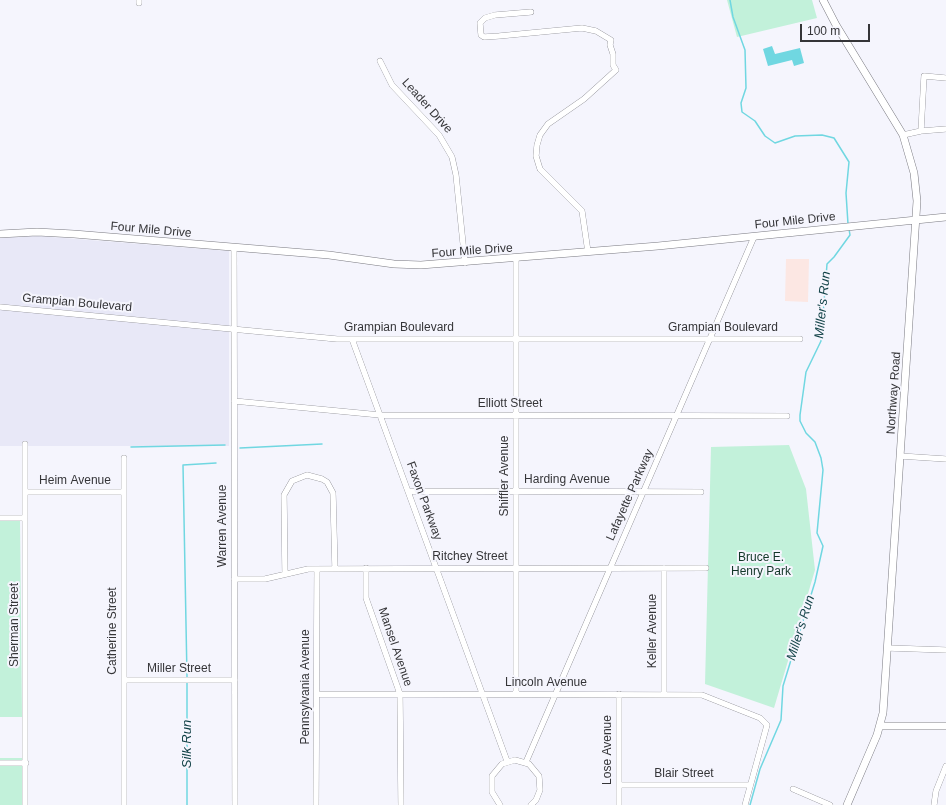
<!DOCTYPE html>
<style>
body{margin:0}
#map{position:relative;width:946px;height:805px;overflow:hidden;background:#f5f5fd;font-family:Helvetica,sans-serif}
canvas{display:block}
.scale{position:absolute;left:800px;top:24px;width:70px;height:18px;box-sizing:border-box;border:2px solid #353538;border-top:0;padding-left:5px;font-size:12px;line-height:14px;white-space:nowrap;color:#353538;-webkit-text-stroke:3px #f5f5fd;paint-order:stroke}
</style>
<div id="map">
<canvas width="946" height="805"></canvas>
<div class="scale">100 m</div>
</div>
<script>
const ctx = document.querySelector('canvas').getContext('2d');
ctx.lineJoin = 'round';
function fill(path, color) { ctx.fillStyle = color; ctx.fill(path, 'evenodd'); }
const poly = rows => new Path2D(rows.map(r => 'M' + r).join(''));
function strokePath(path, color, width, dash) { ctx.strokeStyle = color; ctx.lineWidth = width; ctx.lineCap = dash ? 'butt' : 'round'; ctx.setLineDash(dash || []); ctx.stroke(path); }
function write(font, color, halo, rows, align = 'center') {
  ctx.font = font + ' Helvetica,sans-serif'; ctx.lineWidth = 4; ctx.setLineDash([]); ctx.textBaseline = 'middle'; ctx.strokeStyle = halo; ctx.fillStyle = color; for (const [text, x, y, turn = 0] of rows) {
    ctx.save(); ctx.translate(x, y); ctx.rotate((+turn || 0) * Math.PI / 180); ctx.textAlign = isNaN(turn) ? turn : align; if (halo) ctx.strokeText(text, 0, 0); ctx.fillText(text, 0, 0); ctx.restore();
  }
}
const commercial = poly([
 [786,259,809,259,808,302,785,301]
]);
const built = poly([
 [38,236,229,251,229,446,0,446,0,238]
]);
const green = poly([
 [727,0,812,0,817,18,737,37],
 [789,445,806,489,815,570,774,708,705,684,711,447],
 [0,521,20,521,22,717,0,717],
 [0,758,25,758,25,805,0,805]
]);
const water = poly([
 [772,46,775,54,800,48,804,63,794,66,792,60,768,66,763,49]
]);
const stream = poly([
 [730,0,733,17,745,50,746,88,741,103,742,112,755,121,765,136,775,143,795,136,822,135,834,138,849,162,846,193,848,224],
 [131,447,225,445],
 [240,448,322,444],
 [187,677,183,465,216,463],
 [187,805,187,683],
 [750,805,760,769,781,720,783,686,815,582,823,546,817,533,823,470,821,458,815,442,806,433,800,421,800,415,806,372,821,341,827,264,834,257,850,235,849,229]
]);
const minor = poly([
 [139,3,139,0],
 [531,12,495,15,485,18,480,23,481,35,484,37,499,36,582,28,596,31,611,40,610,45,613,54,613,65,616,70,584,99,548,124,540,135,537,145,536,156,540,169,582,211,588,252],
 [380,61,392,85,439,135,452,157,456,175,465,263],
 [946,78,924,76,921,131,946,129],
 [903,135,921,131],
 [234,247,235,805],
 [516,258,516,694],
 [0,307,337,339,800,339],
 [352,339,507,761],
 [234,401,380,415,787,416],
 [25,444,25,805],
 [900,456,946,459],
 [409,491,701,492],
 [25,492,124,492],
 [0,518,25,518],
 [366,568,366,598,400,694,401,805],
 [664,568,664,694],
 [285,574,284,495,292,481,307,475,322,479,327,482,333,493,335,569],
 [234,579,265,579,308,569,706,568],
 [888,648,946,650],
 [124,680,235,680],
 [317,694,702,695,760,718,767,725,745,805],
 [619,694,619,805],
 [526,762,754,237],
 [0,763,26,763],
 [619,785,750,785],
 [793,789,830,805],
 [124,805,124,458],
 [316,805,317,569],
 [500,805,492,792,492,776,502,764,515,760,529,764,539,776,540,790,536,800,531,805],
 [934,805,936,791,946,766]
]);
const tertiary = poly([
 [823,0,836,25,903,135,914,173,917,201,883,713,877,735,847,805],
 [0,234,37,232,74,234,329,255,394,264,421,265,658,246,946,217],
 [881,726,946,726]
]);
const streetNames = [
 ["Leader Drive",427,106,48],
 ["Four Mile Drive",795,221,-6],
 ["Four Mile Drive",151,230,5],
 ["Four Mile Drive",472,251,-4],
 ["Grampian Boulevard",77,303,5],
 ["Grampian Boulevard",399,328],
 ["Grampian Boulevard",723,328],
 ["Northway Road",894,393,-86],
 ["Elliott Street",510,404],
 ["Shiffler Avenue",505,476,-90],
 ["Harding Avenue",567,480],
 ["Heim Avenue",75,481],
 ["Lafayette Parkway",630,495,-66],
 ["Faxon Parkway",424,501,70],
 ["Warren Avenue",223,526,-90],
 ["Ritchey Street",470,557],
 ["Sherman Street",15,625,-90],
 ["Catherine Street",113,631,-90],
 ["Keller Avenue",653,631,-90],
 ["Mansel Avenue",395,647,71],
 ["Miller Street",179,669],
 ["Lincoln Avenue",546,683],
 ["Pennsylvania Avenue",306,687,-90],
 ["Lose Avenue",608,750,-90],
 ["Blair Street",684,774]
];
const parkNames = [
 ["Bruce E.",761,558],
 ["Henry Park",761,572]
];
const waterNames = [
 ["Miller's Run",823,305,-84],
 ["Miller's Run",801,628,-73],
 ["Silk Run",187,744,-90]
];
fill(commercial, '#fce7e3');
fill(built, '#e8e8f7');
fill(green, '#c2f1da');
fill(water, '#70d7e1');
strokePath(stream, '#70d7e1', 1.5);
strokePath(minor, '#797980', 6);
strokePath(tertiary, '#797980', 8);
strokePath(minor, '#fff', 5.5);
strokePath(tertiary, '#fff', 7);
write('12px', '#353538', '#f5f5fd', streetNames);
write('12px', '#133829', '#f5f5fd', parkNames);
write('italic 13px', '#0e3f44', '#f5f5fd', waterNames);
</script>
